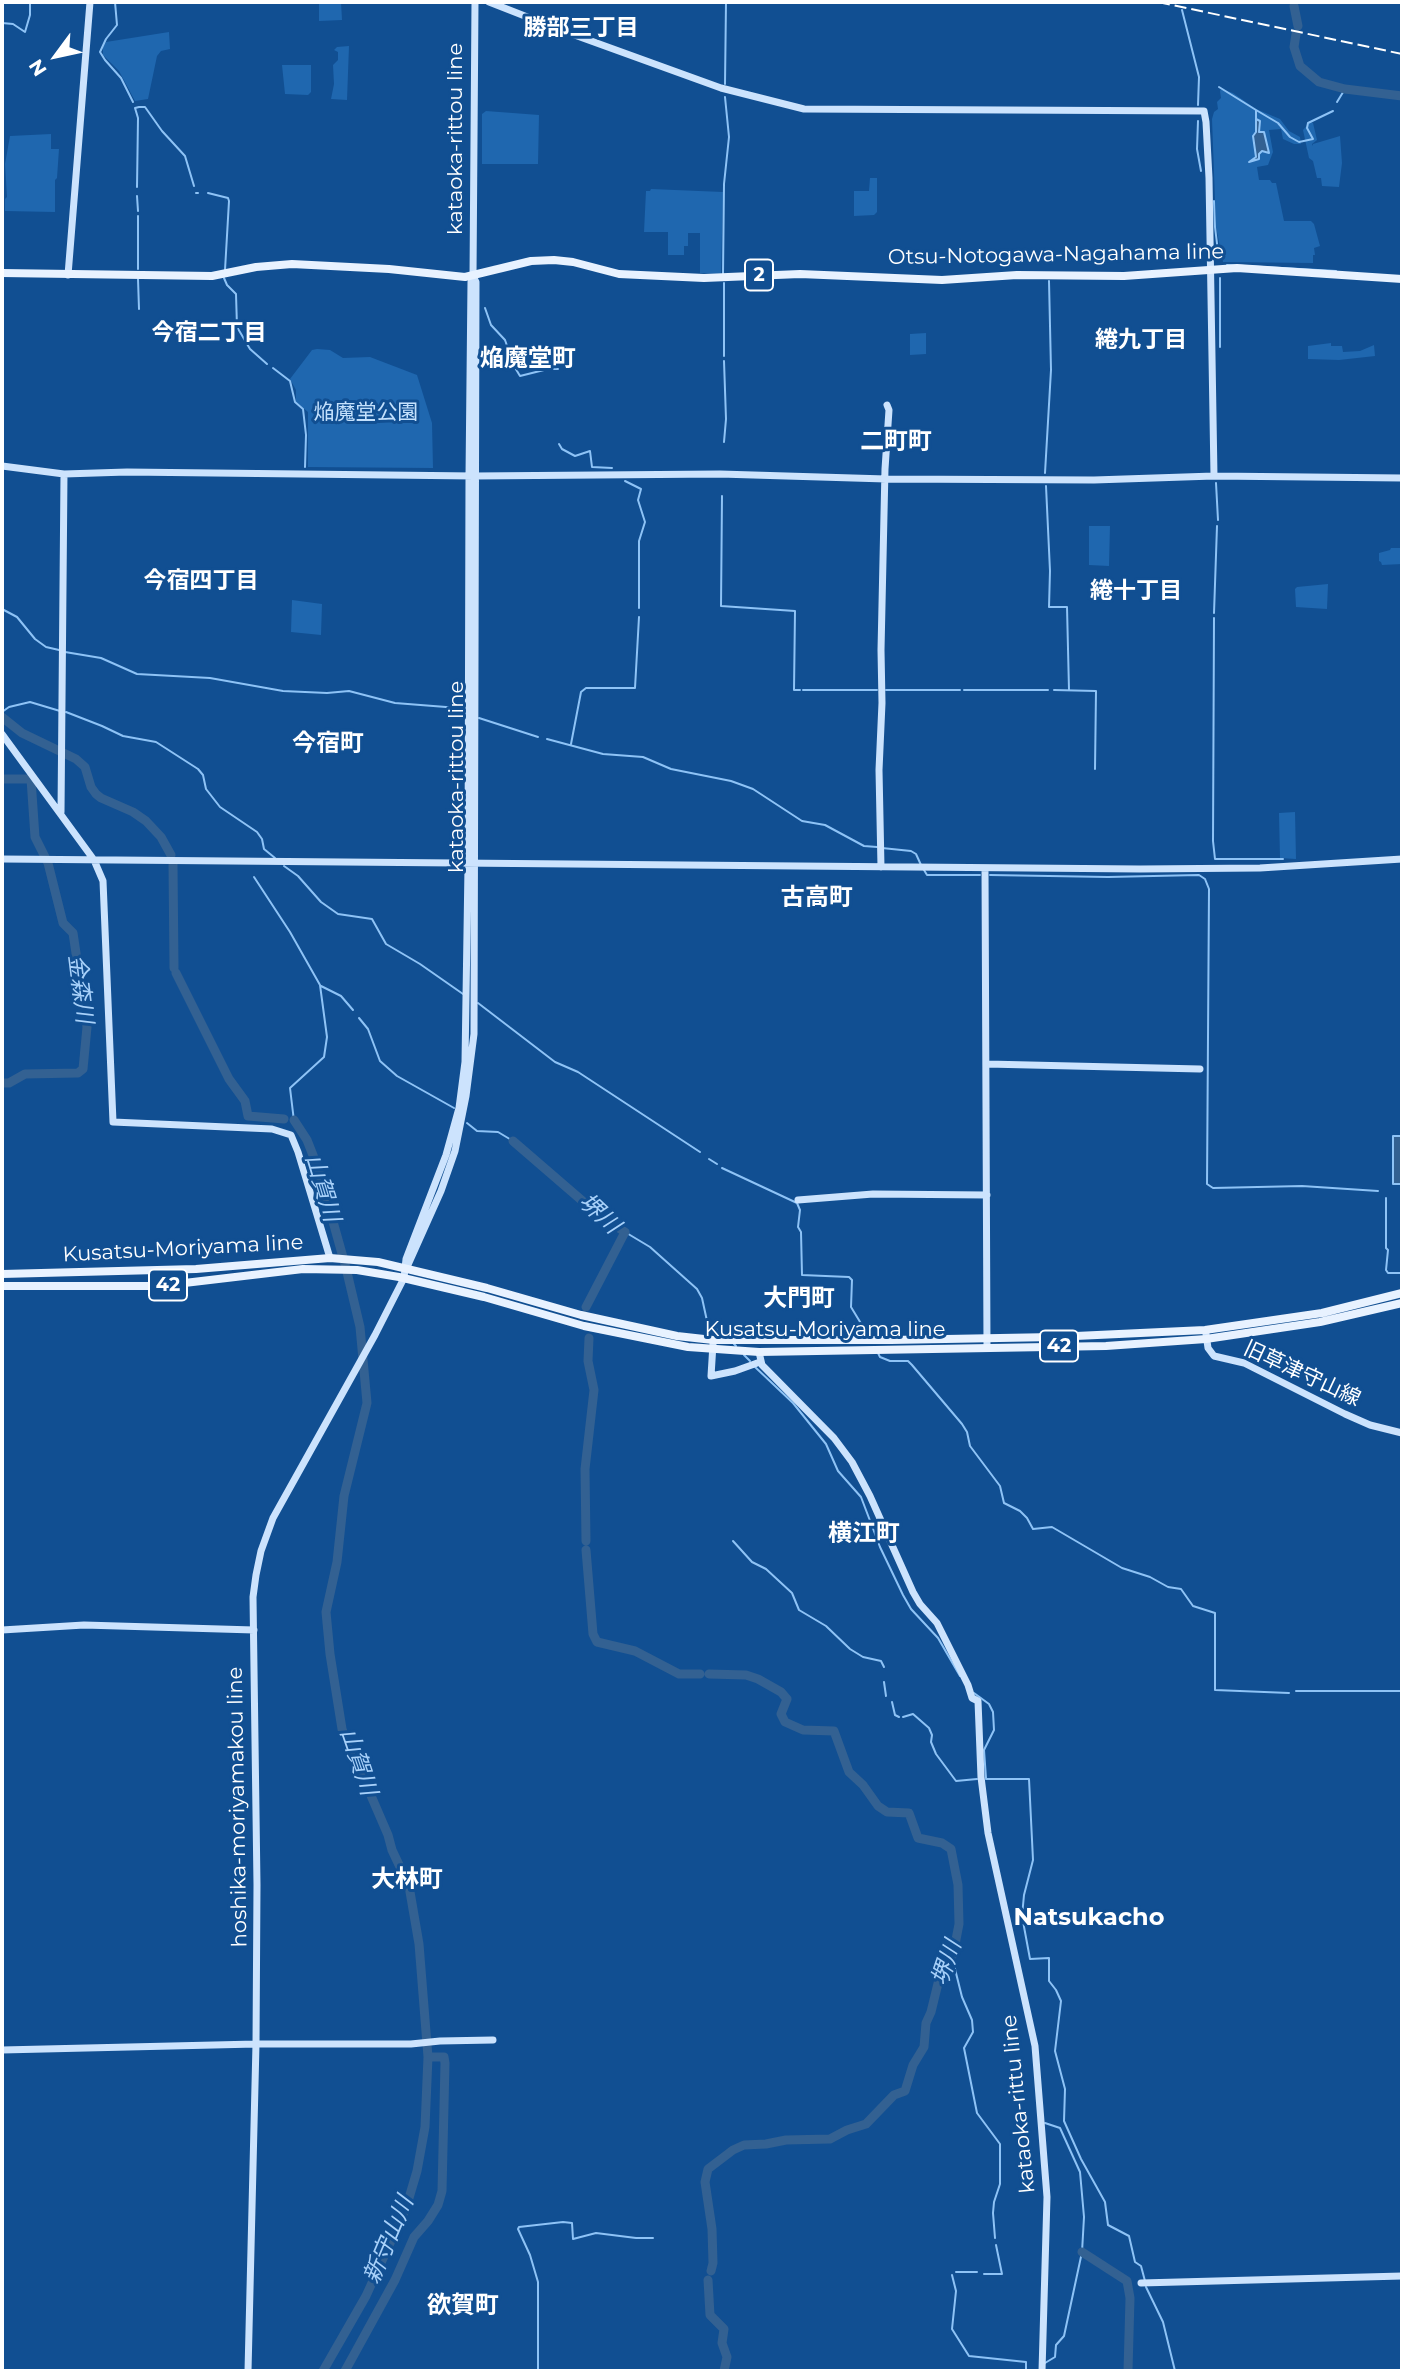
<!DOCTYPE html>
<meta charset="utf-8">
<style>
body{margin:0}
#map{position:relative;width:1404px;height:2373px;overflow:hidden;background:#114f92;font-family:Montserrat,sans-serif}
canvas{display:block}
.frame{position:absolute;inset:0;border:4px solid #fff;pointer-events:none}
.north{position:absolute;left:21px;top:21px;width:70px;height:70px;-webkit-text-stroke:5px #114f92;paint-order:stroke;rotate:237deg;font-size:19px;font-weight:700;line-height:28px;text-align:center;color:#fff}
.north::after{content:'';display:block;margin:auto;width:24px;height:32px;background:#fff;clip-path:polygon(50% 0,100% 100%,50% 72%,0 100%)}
</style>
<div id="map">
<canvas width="1404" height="2373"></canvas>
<div class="frame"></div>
<div class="north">N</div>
</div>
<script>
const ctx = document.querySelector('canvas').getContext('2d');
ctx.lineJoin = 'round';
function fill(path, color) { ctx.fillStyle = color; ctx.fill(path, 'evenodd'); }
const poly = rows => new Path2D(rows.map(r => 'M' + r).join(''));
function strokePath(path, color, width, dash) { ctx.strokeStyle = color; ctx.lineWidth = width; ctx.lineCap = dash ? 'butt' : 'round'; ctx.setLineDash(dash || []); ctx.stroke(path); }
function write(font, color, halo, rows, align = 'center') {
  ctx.font = font + ' Montserrat,"Noto Sans JP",sans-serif'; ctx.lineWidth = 6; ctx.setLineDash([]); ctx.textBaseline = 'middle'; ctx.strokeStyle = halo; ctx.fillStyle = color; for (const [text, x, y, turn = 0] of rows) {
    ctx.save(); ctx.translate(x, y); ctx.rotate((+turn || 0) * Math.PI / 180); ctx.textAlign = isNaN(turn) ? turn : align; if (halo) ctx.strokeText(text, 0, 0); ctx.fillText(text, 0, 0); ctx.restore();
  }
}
const green = poly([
 [319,2,341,2,342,20,319,21],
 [169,32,170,49,161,51,157,56,148,99,135,101,119,71,103,55,103,47,106,42],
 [349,46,347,100,331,99,334,84,333,65,338,60,338,52,334,50,337,47],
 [282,65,311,65,311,92,308,95,285,94],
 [1221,89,1233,93,1256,109,1280,119,1289,131,1300,137,1301,144,1294,144,1283,139,1281,129,1269,130,1273,152,1268,165,1257,167,1259,180,1270,180,1272,183,1276,183,1284,221,1311,221,1314,224,1320,246,1314,248,1315,255,1313,255,1313,263,1223,262,1216,227,1212,119,1214,112,1218,109,1217,102,1221,98,1220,91],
 [486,111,539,115,538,164,482,164,482,114],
 [1310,122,1313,123,1317,140,1312,144,1313,146,1313,144,1340,136,1342,163,1339,187,1322,186,1321,178,1317,178,1313,161,1309,158,1303,130],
 [51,134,51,149,59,149,57,178,55,180,55,212,5,211,5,199,7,197,5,164,10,136],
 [870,178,877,178,877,212,874,215,854,216,854,191,869,191],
 [651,189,723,192,721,274,700,273,700,233,688,233,688,246,684,246,684,255,668,255,668,232,644,232,646,191,650,191],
 [926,333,926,354,910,355,910,334],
 [1331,343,1331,346,1342,346,1343,352,1360,351,1374,345,1375,356,1339,360,1308,359,1308,346],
 [317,349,330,350,343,358,370,357,417,375,432,423,433,468,308,467,308,412,296,402,296,390,290,379,312,350],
 [1089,526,1110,526,1109,566,1089,565],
 [1402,544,1402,564,1382,565,1381,562,1379,561,1379,553,1390,550,1391,548,1401,548],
 [1328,584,1327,609,1296,607,1295,589,1297,587],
 [292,600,322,604,321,635,291,632],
 [1295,812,1296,859,1280,858,1279,813]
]);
const water = poly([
 [1256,119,1260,121,1259,132,1264,132,1269,153,1262,151,1259,154,1259,159,1249,162,1256,157,1253,136,1256,132,1256,119],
 [1393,1136,1402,1136,1402,1184,1393,1184,1393,1136]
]);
const stream = poly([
 [115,2,117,25,106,39,100,52,105,60,121,78,133,102],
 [1182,10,1199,77,1198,105],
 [2,23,13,24,25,32,30,15,30,2],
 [725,84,726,2],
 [1219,87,1256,110,1256,119],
 [1337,102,1345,89],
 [1256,110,1278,123,1290,137,1299,142,1313,139,1307,128,1308,123,1333,111],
 [1198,121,1197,149,1201,171],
 [137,187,138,118,135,108,139,107,145,107,162,131,185,156,194,186],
 [196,193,198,193],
 [208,193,228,198,229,201,225,270],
 [137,196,138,211],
 [1214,201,1215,227,1219,260],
 [138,216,138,269],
 [1227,265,1336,271],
 [723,274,724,184,729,137,725,97],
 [224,278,227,285,236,294,237,327,250,349,267,364],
 [1220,278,1220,347],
 [138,279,139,309],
 [485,308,491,325,505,340,514,366,520,376,548,369,558,369],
 [724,356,724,283],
 [273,368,290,381,295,402,303,409,306,435,305,467],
 [724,442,726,419,724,361],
 [559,444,562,449,575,456,590,451,592,467,612,468],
 [1045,473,1051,370,1049,281],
 [625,481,641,489,638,500,645,522,639,541,639,608],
 [1216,483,1218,520],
 [1046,486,1050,571,1049,607,1067,607,1069,690],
 [722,496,721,606,795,611,794,690,800,690],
 [2,609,17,617,35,639,46,647,59,650],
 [1214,613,1217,526],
 [1214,618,1213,841,1215,859,1283,859],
 [65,652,101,658,137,674,210,678,283,691,327,693,349,691,395,703,446,707,467,714],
 [803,690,877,690],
 [886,690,960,690],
 [964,690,1048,690],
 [1054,690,1096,691,1095,769],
 [2,712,9,707,30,702,60,711],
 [66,712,102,726,123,736,156,742,198,769,203,775,206,789,220,807,257,832,262,839,264,849,275,858],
 [479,718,538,737],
 [547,739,603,754,643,757,671,769,731,781,753,789,802,821,825,825,864,846,877,847],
 [571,744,581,692,586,688,635,688,639,617],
 [882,848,911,851,916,854,921,865],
 [284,866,298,876,321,902,338,914,372,919,386,944,420,964,463,994],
 [924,870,927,875,980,875],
 [990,875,1108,877,1199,875,1205,879,1209,889,1207,1184,1213,1188,1302,1186,1378,1191],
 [254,877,290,932,320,985,327,1037,324,1057,290,1088,294,1121],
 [321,986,341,996,353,1010],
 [478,1003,555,1062,578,1072,700,1152],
 [359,1018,368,1029,380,1061,397,1076,454,1108],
 [467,1123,477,1131,498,1132,513,1141],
 [709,1159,717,1164],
 [722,1168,797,1203,800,1210,798,1227,801,1232,802,1275,849,1277,852,1280,851,1307,868,1335],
 [1386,1198,1386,1248,1388,1250,1386,1270,1388,1273,1402,1273],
 [625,1232,650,1247,697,1289,702,1298,707,1321],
 [713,1327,726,1336],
 [734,1344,736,1346],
 [878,1353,880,1357,890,1361,908,1361,912,1365,962,1424,967,1432,970,1446,1000,1486,1004,1503,1020,1511,1027,1518,1033,1529,1052,1527,1122,1568,1150,1577,1168,1587,1181,1589,1193,1606,1215,1613,1215,1690,1289,1693],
 [744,1355,750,1361],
 [755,1367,793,1403,826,1444,838,1471,861,1497,880,1547,903,1595,911,1609,938,1638,960,1676],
 [733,1541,752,1562,766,1569,792,1593,799,1610,826,1626,850,1649,863,1657,881,1661,884,1667],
 [884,1682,886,1696],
 [1296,1691,1402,1691],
 [974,1693,989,1704,993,1712,994,1730,984,1750,986,1778],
 [892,1702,895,1715,899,1717],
 [903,1717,913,1714,929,1728,932,1735,931,1742,936,1754,956,1781,977,1779],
 [986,1779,1029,1779,1033,1860,1024,1895,1022,1916,1030,1959,1049,1958,1049,1981,1056,1990,1061,2001,1055,2051,1065,2089,1064,2121,1081,2159,1105,2202,1108,2225,1129,2236,1135,2262,1141,2266,1145,2281],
 [953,1955,954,1965,962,1997,972,2020,973,2032,964,2048,977,2113,1000,2144,1000,2184,994,2202,993,2213,995,2238],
 [956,2272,977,2272],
 [984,2274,1002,2274,996,2245],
 [952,2275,956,2291,952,2329,969,2356,1026,2362,1026,2371],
 [1146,2287,1163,2322,1175,2371],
 [1045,2363,1055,2357,1056,2345,1064,2336,1082,2252,1084,2217,1080,2172,1060,2128,1045,2123],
 [538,2371,538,2282,530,2255,518,2229,519,2227,563,2222,572,2223,573,2239,596,2233,636,2238,653,2238]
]);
const river = poly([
 [1294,6,1298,26],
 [1296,34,1294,47,1300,66,1319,82,1345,89,1402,96],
 [2,717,22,733,76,759,85,767,91,787,96,794,101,798,133,812,146,821,161,837,171,855],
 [2,779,31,779,35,837,48,863,63,923,73,933,87,1027,83,1069,78,1073,25,1074,9,1083,2,1083],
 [173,864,174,968],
 [176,973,229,1079,245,1101,248,1116,284,1119],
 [294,1120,307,1140,318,1168,346,1268,360,1327,367,1403,344,1496,337,1562,326,1612,330,1654,342,1729,351,1756,369,1791,388,1835,392,1850,409,1886,419,1944,428,2057,425,2127,417,2171,406,2208,366,2296,323,2371],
 [513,1141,601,1217,625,1232,586,1307],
 [586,1541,585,1469,594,1390,588,1361,589,1338],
 [586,1550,593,1634,597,1642,635,1651,679,1674,700,1674],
 [709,1674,746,1675,758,1679,781,1692,787,1699,781,1714,785,1722,803,1730,834,1731,849,1772,863,1785,878,1806,887,1812,909,1813,918,1838,942,1843,951,1849,958,1885,959,1924,953,1955,942,1967,931,2012,926,2023,924,2047,913,2065,905,2091,894,2095,866,2124,847,2130,830,2139,786,2140,766,2144,744,2145,733,2150,708,2169,705,2182,712,2229,713,2263,711,2271],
 [1082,2252,1127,2281,1130,2298,1128,2371],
 [708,2280,710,2315,724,2329,722,2343,727,2357,724,2371],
 [345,2371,395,2280,414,2237,428,2221,438,2205,442,2191,445,2063,444,2057,428,2057]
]);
const secondary = poly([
 [489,2,558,29,721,88,804,109,1204,111,1206,122,1209,178,1214,476],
 [68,275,90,2],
 [2,466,64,474,127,472,474,476,720,474,886,479,1094,480,1214,476,1402,478],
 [2,734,94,860,103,881,113,1122,272,1129,291,1135,298,1152,330,1258],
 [61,812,64,474],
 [2,859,1140,869,1260,868,1402,859],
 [881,867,879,770,882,703,881,650,885,469,889,410,887,405],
 [985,868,987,1347],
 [987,1064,1200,1069],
 [798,1200,873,1194,987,1195],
 [407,1267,441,1191,455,1151,466,1096,474,1034,476,282,473,276],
 [1206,1334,1208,1348,1214,1356,1244,1363,1345,1414,1370,1425,1402,1433],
 [713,1344,711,1376,735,1371,760,1362],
 [759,1352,762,1365,834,1438,852,1462,870,1496,913,1592,920,1604,937,1623,968,1685,972,1698,978,1701,981,1777,988,1833,1035,2046,1047,2197,1042,2371],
 [2,1630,84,1625,254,1630],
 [2,2050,256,2044,411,2044,440,2041,493,2040],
 [1141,2283,1402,2276],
 [248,2371,256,2044,257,1885,253,1597,256,1575,261,1551,273,1518,375,1335,404,1278,406,1259,446,1155,459,1108,465,1062,468,867,469,476,471,282,473,276,475,2]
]);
const primary = poly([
 [2,273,212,276,256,267,292,264,389,269,465,277,531,261,554,260,573,262,619,274,704,278,800,274,942,280,1017,275,1124,276,1237,268,1402,279],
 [2,1274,196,1269,330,1258,378,1262,487,1288,581,1315,677,1336,713,1340,891,1340,1054,1337,1205,1330,1322,1313,1402,1293],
 [2,1286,159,1286,303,1269,357,1270,399,1277,484,1297,584,1326,688,1347,759,1352,1106,1346,1206,1339,1320,1322,1402,1303]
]);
const rail = poly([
 [1158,2,1402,54]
]);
const shields = [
 [759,275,28],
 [168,1285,38],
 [1059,1346,38]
];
const shieldNames = [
 ["2",759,275],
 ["42",168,1285],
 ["42",1059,1346]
];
const streetNames = [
 ["kataoka-rittou line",456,139,-90],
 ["Otsu-Notogawa-Nagahama line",1056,255,-1],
 ["kataoka-rittou line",457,777,-90],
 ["Kusatsu-Moriyama line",183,1249,-3],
 ["Kusatsu-Moriyama line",825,1330],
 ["旧草津守山線",1302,1374,25],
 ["hoshika-moriyamakou line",238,1807,-91],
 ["kataoka-rittu line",1019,2104,-96]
];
const parkNames = [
 ["焔魔堂公園",366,413]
];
const neighbourhoodNames = [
 ["勝部三丁目",581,28],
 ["今宿二丁目",209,333],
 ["綣九丁目",1141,340],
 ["今宿四丁目",201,581],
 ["綣十丁目",1136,591]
];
const waterNames = [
 ["金森川",80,989,83],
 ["山賀川",322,1188,73],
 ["堺川",599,1214,43],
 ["山賀川",358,1762,71],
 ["堺川",947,1963,-71],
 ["新守山川",389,2240,-67]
];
const quarterNames = [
 ["焔魔堂町",528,359],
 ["二町町",896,442],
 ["今宿町",328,744],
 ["古高町",817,898],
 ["大門町",799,1299],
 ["横江町",864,1534],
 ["大林町",407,1880],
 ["Natsukacho",1089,1918],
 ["欲賀町",463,2306]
];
fill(green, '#1f67af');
fill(water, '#336192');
strokePath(water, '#8ec3f6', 2);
strokePath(stream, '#8ec3f6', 2);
strokePath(river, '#336192', 9);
strokePath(secondary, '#cce3fd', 7);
strokePath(primary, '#e8f2ff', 8);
strokePath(rail, '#fff', 2, [12, 5]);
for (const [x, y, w] of shields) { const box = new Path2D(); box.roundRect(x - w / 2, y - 15.5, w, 31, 5); ctx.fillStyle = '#114f92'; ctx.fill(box); strokePath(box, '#fff', 2); }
write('bold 19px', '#fff', null, shieldNames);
write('21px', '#fff', '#114f92', streetNames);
write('21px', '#c4e1fd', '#114f92', parkNames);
write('bold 23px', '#fff', '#114f92', neighbourhoodNames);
write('italic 23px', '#a8d1fa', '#114f92', waterNames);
write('bold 24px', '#fff', '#114f92', quarterNames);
</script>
